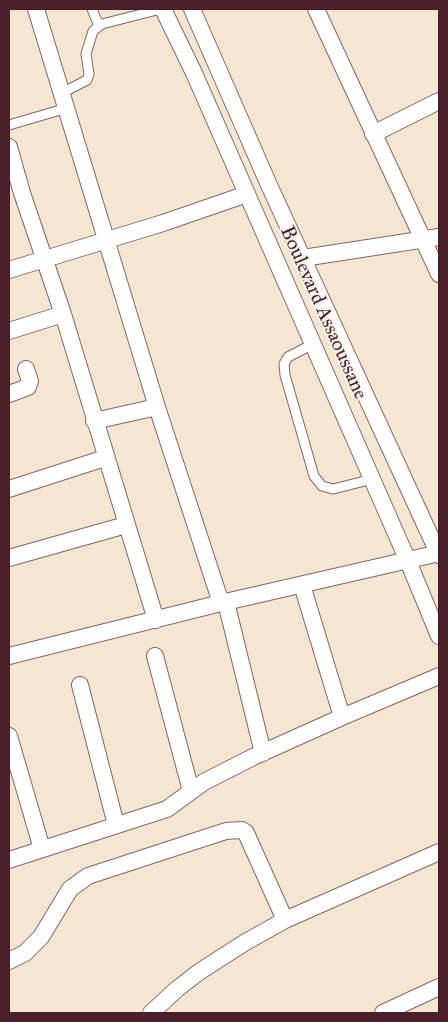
<!DOCTYPE html>
<style>
body{margin:0}
#map{position:relative;width:448px;height:1022px;overflow:hidden;background:#f5e6d1;font-family:"IM FELL Great Primer",serif}
canvas{display:block}
.frame{position:absolute;inset:0;border:10px solid #4a1f2b;pointer-events:none}
</style>
<div id="map">
<canvas width="448" height="1022"></canvas>
<div class="frame"></div>
</div>
<script>
const ctx = document.querySelector('canvas').getContext('2d');
ctx.lineJoin = 'round';
const poly = rows => new Path2D(rows.map(r => 'M' + r).join(''));
function strokePath(path, color, width, dash) { ctx.strokeStyle = color; ctx.lineWidth = width; ctx.lineCap = dash ? 'butt' : 'round'; ctx.setLineDash(dash || []); ctx.stroke(path); }
function write(font, color, halo, rows, align = 'center') {
  ctx.font = font + ' "IM FELL Great Primer",serif'; ctx.lineWidth = 4; ctx.setLineDash([]); ctx.textBaseline = 'middle'; ctx.strokeStyle = halo; ctx.fillStyle = color; for (const [text, x, y, turn = 0] of rows) {
    ctx.save(); ctx.translate(x, y); ctx.rotate((+turn || 0) * Math.PI / 180); ctx.textAlign = isNaN(turn) ? turn : align; if (halo) ctx.strokeText(text, 0, 0); ctx.fillText(text, 0, 0); ctx.restore();
  }
}
const service = poly([
 [92,9,99,26],
 [62,93,87,80,89,74,86,54,93,31,102,24,161,9],
 [9,125,67,108],
 [313,344,288,357,284,364,285,375,314,476,322,486,333,489,373,479]
]);
const minor = poly([
 [36,9,157,407,221,603],
 [163,9,194,73,408,561,439,636],
 [192,9,269,185,439,555],
 [316,9,439,274],
 [373,134,439,101],
 [9,147,22,193,63,314,156,620],
 [303,258,439,237],
 [9,270,163,223,247,194],
 [9,331,63,314],
 [9,394,28,387,30,381,26,369],
 [94,421,157,407],
 [9,489,105,458],
 [9,558,126,525],
 [302,585,342,717],
 [226,602,263,753],
 [9,656,221,603,439,553],
 [155,656,191,791],
 [80,685,116,825],
 [9,736,42,849],
 [9,860,167,809,204,782,253,757,342,717,439,676],
 [9,961,25,953,41,937,70,889,88,876,226,831,242,830,246,833,285,920],
 [151,1013,177,989,199,972,244,943,285,920,439,852],
 [383,1013,439,987]
]);
const streetNames = [
 ["Boulevard Assaoussane",323,313,66]
];
strokePath(service, '#866565', 11);
strokePath(minor, '#866565', 18);
strokePath(service, '#fff', 9);
strokePath(minor, '#fff', 16);
write('20px', '#4a1f2b', '#f7f3e8', streetNames);
</script>
